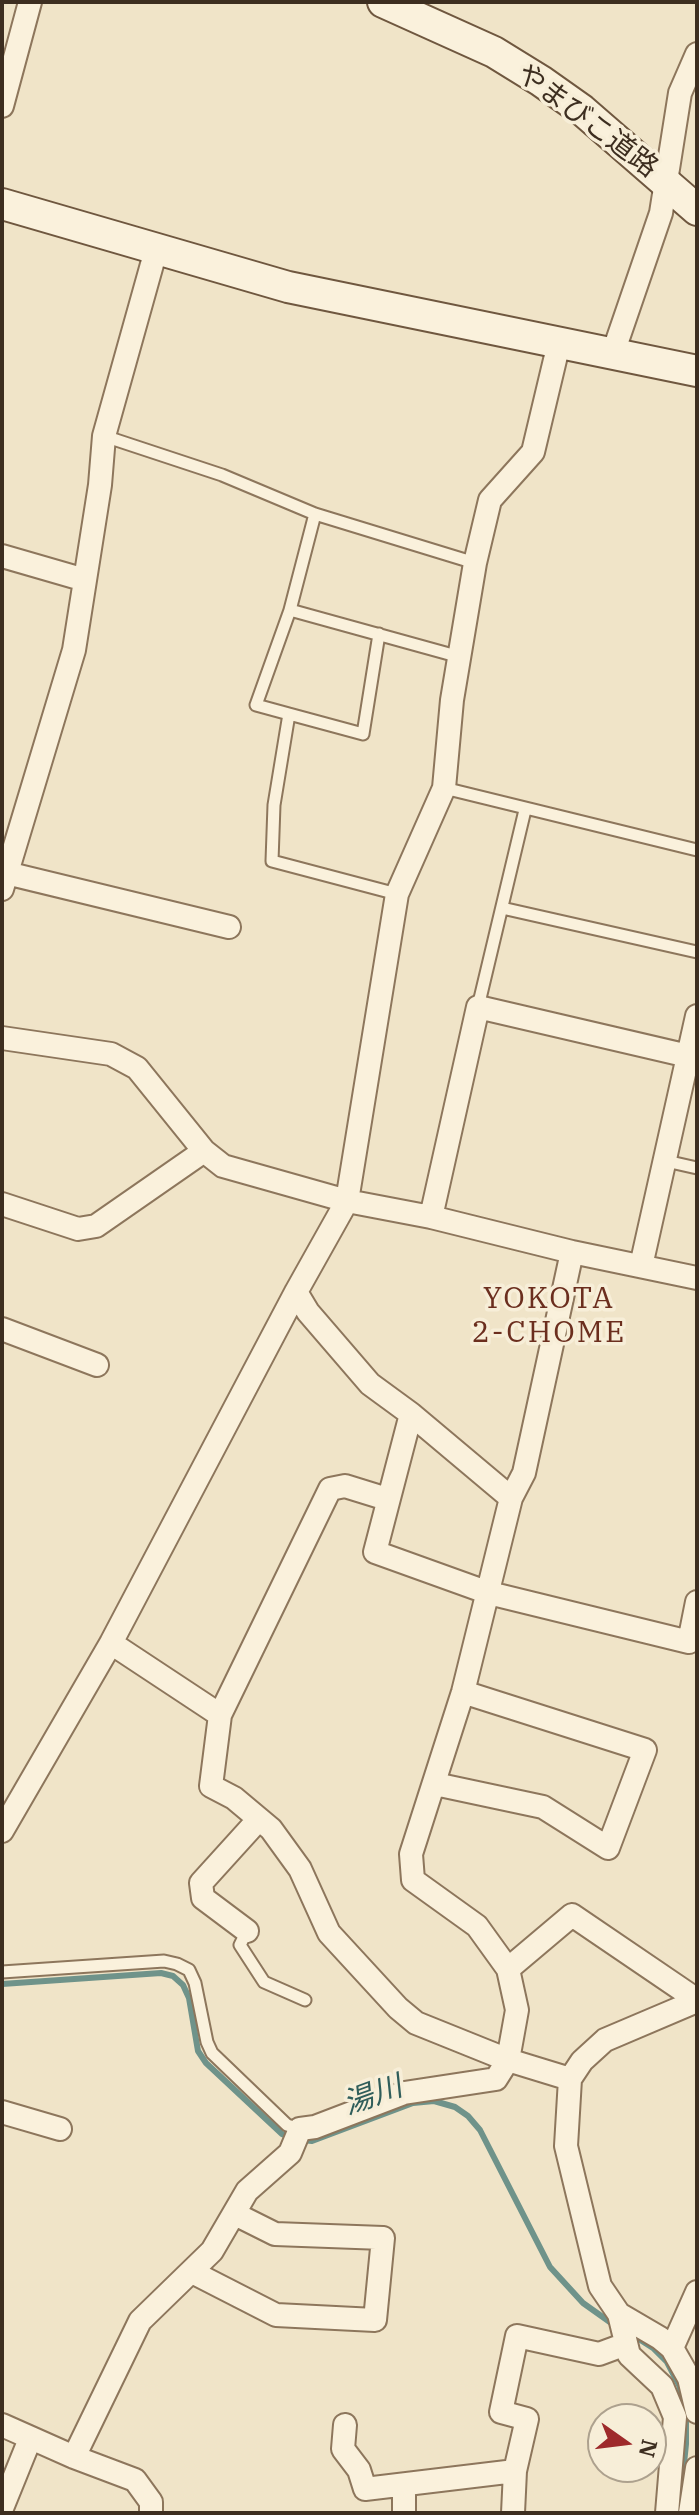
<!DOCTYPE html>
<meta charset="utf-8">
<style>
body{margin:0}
#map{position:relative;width:699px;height:2515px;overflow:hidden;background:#f0e4c8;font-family:"IBM Plex Serif",serif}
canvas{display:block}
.frame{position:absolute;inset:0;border:4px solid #3d2e20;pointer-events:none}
.north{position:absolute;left:587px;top:2403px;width:80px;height:80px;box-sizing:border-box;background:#f7eed8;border:2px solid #ada18e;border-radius:50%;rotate:104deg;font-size:22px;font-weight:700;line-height:32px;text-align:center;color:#3d2e20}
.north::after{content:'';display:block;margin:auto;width:28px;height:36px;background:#9e2a2b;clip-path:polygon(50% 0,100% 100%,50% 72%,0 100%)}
</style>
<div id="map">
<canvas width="699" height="2515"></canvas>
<div class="frame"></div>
<div class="north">N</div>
</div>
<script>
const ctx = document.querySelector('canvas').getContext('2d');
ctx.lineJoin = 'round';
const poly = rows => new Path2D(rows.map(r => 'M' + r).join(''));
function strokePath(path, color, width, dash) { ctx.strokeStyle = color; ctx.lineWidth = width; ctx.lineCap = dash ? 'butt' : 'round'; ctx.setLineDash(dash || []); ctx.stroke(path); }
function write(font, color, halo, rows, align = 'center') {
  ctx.font = font + ' "IBM Plex Serif","Noto Sans JP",serif'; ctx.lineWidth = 7; ctx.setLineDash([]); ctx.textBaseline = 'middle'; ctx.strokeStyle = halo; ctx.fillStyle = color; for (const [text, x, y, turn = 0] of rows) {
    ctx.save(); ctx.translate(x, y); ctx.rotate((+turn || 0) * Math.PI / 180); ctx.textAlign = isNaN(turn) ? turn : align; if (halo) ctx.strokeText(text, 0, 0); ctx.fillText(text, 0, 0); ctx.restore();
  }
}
const stream = poly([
 [2,1984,161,1973,173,1976,183,1985,189,1998,198,2051,206,2063,282,2134,291,2138],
 [302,2140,312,2141,413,2103,434,2101,455,2107,468,2116,480,2130,550,2267,583,2303,614,2325],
 [631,2334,653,2348,667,2362,679,2385,686,2411,686,2444,679,2513]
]);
const lane = poly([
 [104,436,222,475,315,514,475,563],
 [290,610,315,514],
 [289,714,363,734,379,634],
 [444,788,697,850],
 [397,894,272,861,274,805,289,714,256,705,290,610,460,657],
 [502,908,697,952],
 [478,1007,525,810],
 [666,1161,697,1168],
 [247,1931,240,1945,264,1982,305,2000],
 [2,1972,164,1961,177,1964,189,1970,195,1983,207,2042,212,2053,287,2125,300,2129]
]);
const street = poly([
 [2,106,30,2],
 [613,353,661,213,680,93,697,54],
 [2,556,85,580],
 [2,872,229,927],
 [2,889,74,650,100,485,104,436,156,250],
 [2,1038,111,1054,137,1068,204,1151,223,1166,347,1201,431,1217,572,1252,697,1278],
 [2,1204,78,1229,96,1226,204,1151],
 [431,1217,478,1007,697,1058],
 [641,1266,697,1016],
 [296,1292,308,1312,370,1384,411,1414,375,1552,489,1593,689,1642,697,1602],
 [2,1329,97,1365],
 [411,1414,511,1498],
 [387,1499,345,1486,330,1489,220,1715,211,1786,234,1798,271,1829,300,1869,329,1933,398,2008,416,2023,508,2060,517,2010,508,1969,477,1926,413,1880,411,1854,463,1692,511,1498,524,1473,572,1252],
 [111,1643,220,1715],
 [435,1784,543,1807,608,1848,645,1750,463,1692],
 [2,1831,111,1643,296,1292,347,1201,397,894,444,788,452,700,475,563,490,500,533,452,559,343],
 [247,1931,203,1898,201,1883,259,1819],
 [508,1969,572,1915,697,2000],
 [2,2112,60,2129],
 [192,2272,276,2315,375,2320,383,2238,275,2234,235,2214],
 [619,2314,660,2338,672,2348,689,2378,697,2412],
 [672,2348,697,2292],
 [2,2425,74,2457,135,2480,151,2502,151,2513],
 [345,2425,343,2449,359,2470,365,2489,515,2471],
 [74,2457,140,2321,212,2251,247,2191,290,2153,300,2129,315,2127,404,2093,496,2079,508,2060,570,2079],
 [404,2485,404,2513],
 [2,2508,30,2439],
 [513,2513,515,2471,527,2419,501,2412,517,2336,599,2354,626,2344],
 [667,2513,675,2417,662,2386,629,2355,619,2314,600,2286,566,2146,570,2079,582,2061,605,2040,697,2001],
 [690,2513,697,2468]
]);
const secondary = poly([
 [383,2,494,52,541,81,582,110,697,210],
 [2,204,288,287,697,371]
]);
const streetNames = [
 ["やまびこ道路",587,121,37]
];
const neighbourhoodNames = [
 ["YOKOTA",549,1299],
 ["2-CHOME",549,1333]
];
const waterNames = [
 ["湯川",373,2096,-20]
];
strokePath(stream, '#6f938a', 6);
strokePath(lane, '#8d765c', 15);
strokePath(street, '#8d765c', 26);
strokePath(secondary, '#6f573f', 34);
strokePath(lane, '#faf1dc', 11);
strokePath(street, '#faf1dc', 22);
strokePath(secondary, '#faf1dc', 30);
write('28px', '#3d2e20', '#f7eed8', streetNames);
ctx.letterSpacing = '2px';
write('30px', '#6b2e1e', '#f7eed8', neighbourhoodNames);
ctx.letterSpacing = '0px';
write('italic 30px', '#2f5d5a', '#f7eed8', waterNames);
</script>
